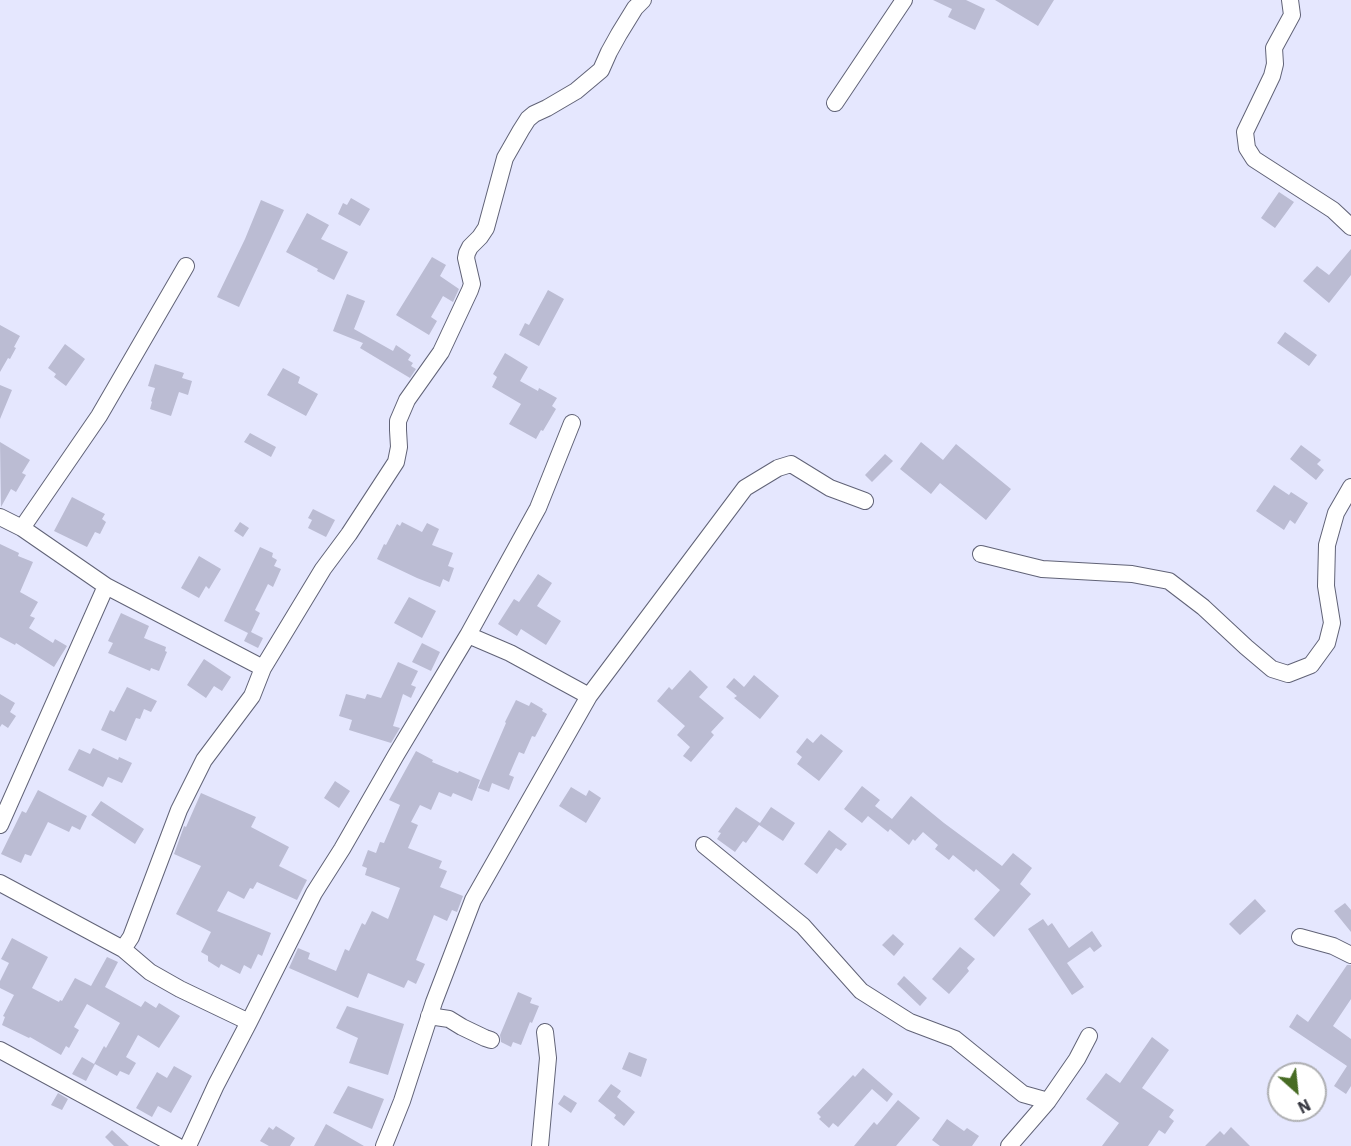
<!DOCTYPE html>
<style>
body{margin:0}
#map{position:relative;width:1351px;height:1146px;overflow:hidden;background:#e5e7fe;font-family:"IBM Plex Sans",sans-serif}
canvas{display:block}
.north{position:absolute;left:1267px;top:1062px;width:60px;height:60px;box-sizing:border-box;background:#fff;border:2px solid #aeafb2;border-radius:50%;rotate:153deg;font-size:16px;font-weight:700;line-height:24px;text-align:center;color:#35363f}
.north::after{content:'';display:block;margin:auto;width:21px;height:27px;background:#476b23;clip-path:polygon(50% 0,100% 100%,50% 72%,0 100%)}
</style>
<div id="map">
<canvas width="1351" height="1146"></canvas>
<div class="north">N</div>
</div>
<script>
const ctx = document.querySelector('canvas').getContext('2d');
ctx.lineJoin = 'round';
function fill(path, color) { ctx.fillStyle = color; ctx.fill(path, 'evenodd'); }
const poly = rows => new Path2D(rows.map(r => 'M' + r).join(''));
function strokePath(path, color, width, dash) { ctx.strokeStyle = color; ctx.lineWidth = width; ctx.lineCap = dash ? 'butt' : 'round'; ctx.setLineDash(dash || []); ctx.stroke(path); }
const building = poly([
 [933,0,966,0,985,9,975,30,948,17,952,9],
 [995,0,1054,0,1038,26],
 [1279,192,1294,202,1275,228,1261,218],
 [351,198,370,209,360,226,338,214,343,203,347,205],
 [261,200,284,210,239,307,217,297,245,239],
 [307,213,329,225,321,239,348,252,334,280,317,271,318,269,286,252],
 [1351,249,1351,275,1329,303,1303,281,1317,266,1329,275],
 [432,257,446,265,440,276,459,289,453,302,443,296,431,317,437,321,429,335,396,315],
 [548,290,564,299,539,346,519,335,525,323,529,325],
 [347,294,365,301,354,329,393,351,396,345,411,355,408,360,413,363,411,366,416,369,410,378,360,348,363,343,333,331],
 [0,325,20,336,14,347,16,348,10,359,8,358,0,372],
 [1285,332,1317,355,1309,366,1277,343],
 [65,344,85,359,66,386,54,377,56,374,48,368],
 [505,353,528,367,520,381,538,391,539,388,557,398,552,406,556,409,543,431,541,430,536,439,509,424,521,404,492,387,497,377,493,374],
 [155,364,184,373,182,378,192,381,188,395,179,392,171,416,150,409,152,402,151,401,155,388,148,386],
 [283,368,300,377,298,383,318,394,306,416,267,395],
 [0,385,12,390,0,419],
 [250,433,276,447,271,457,244,442],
 [0,442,30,460,22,473,26,475,16,492,11,489,1,507],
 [921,442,943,460,956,444,1011,489,986,520,940,483,931,494,900,469],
 [1301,445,1321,460,1317,464,1324,470,1316,480,1290,459],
 [885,454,893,461,872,482,865,475],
 [1274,485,1289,495,1291,492,1308,503,1295,524,1290,520,1284,530,1256,511],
 [72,497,105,514,102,519,106,522,100,534,95,532,87,547,54,531],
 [313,509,335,520,326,537,308,528,312,520,308,518],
 [240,522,249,528,243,537,234,531],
 [402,522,422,532,427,523,439,529,432,545,453,553,448,566,454,568,449,582,443,579,440,587,417,578,377,559,384,544,386,545,397,524,400,526],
 [0,544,19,553,18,556,33,562,20,592,38,602,30,616,35,618,29,628,53,643,55,639,67,646,54,667,16,643,15,645,0,637],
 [260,547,273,553,272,557,277,560,274,566,281,569,273,587,268,584,255,610,260,613,251,632,263,638,258,648,244,641,248,633,224,621],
 [199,556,221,569,209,589,206,586,199,598,181,588],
 [538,574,552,583,537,606,561,621,546,645,521,629,517,636,498,624,514,599,519,602],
 [409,597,436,611,422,638,394,623],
 [121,613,149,626,144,638,166,647,165,651,167,652,159,671,151,668,150,671,108,653,113,643,108,641],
 [422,643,440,652,431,671,412,662],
 [204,659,231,677,222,691,214,686,206,698,187,685],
 [398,662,418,671,411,685,416,687,411,698,403,694,393,726,400,728,391,743,349,730,352,720,339,716,346,694,365,699,367,694,381,698],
 [690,670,708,687,699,697,724,718,711,732,714,735,691,762,683,756,690,747,677,735,685,726,657,701,669,687,672,690],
 [754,675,779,696,760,719,734,698,737,696,726,687,734,678,744,687],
 [127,687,157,701,151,712,144,709,140,719,136,718,126,741,101,730,110,710,114,712],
 [0,694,15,703,10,712,16,716,8,728,2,724,0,727],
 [516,700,529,706,531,702,543,709,542,711,547,714,535,737,532,736,524,754,519,752,509,775,514,777,509,790,492,783,489,792,478,788,506,723,505,722],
 [821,734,843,751,819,781,797,764,802,757,796,752,807,738,813,743],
 [93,748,118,760,119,757,132,763,122,783,108,777,103,787,68,770,79,749,90,754],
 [416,751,433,760,432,762,458,773,459,771,480,780,472,801,453,793,451,797,439,792,431,810,420,805,411,822,418,825,408,848,442,861,439,868,447,871,440,887,463,896,457,912,452,910,447,921,434,915,416,960,425,964,416,984,408,980,404,988,368,973,358,998,289,968,298,948,310,953,308,959,336,971,345,949,349,951,362,923,365,925,372,911,388,919,400,888,365,875,367,868,362,866,368,850,376,853,380,842,384,843,400,805,389,800],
 [335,781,350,791,339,808,324,798],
 [862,786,880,800,875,806,892,819,911,796,944,823,1002,866,1013,853,1032,868,1020,884,1031,894,994,937,974,919,1000,890,976,869,974,872,953,855,949,860,935,849,938,845,923,832,915,841,913,839,909,845,890,829,888,832,868,816,862,823,844,809],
 [571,787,586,796,589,790,601,798,586,823,559,806],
 [38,790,87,816,80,830,72,826,69,832,48,822,31,856,25,854,21,863,1,854,22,811,26,813],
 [201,793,256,817,251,827,289,847,279,866,307,880,297,900,257,882,253,889,250,888,244,899,228,891,217,911,271,933,262,956,258,954,251,969,244,965,240,974,221,964,219,968,208,961,208,956,201,952,211,932,176,914,201,866,174,854,183,829,184,826,186,827],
 [101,801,144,829,135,844,91,815],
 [736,807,760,823,771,807,795,823,783,841,759,825,746,843,743,841,735,852,717,839,721,833,718,832],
 [829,830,847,844,841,851,836,848,817,874,804,864],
 [1255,899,1266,911,1240,935,1229,924],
 [1345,903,1351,910,1351,932,1334,911],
 [1043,919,1048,926,1052,923,1069,948,1092,931,1102,946,1094,952,1090,947,1067,963,1084,987,1072,995,1028,929],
 [893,934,904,944,894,956,882,945],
 [12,938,48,957,32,988,59,1002,60,1000,62,1001,75,978,91,986,107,957,118,962,105,987,141,1007,145,1001,156,1008,159,1003,180,1016,159,1048,138,1035,126,1057,136,1063,129,1075,120,1071,117,1076,95,1064,86,1081,72,1074,82,1057,94,1064,104,1046,106,1048,120,1023,87,1004,74,1027,79,1030,69,1048,66,1046,61,1055,30,1037,29,1038,2,1025,5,1017,3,1016,14,995,0,988,0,981,9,963,1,959],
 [960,947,975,959,967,968,969,971,949,994,932,979],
 [1347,965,1351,965,1351,999,1333,1026,1351,1039,1351,1086,1346,1094,1334,1086,1347,1066,1289,1027,1297,1014,1308,1022],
 [904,976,927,998,920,1006,897,984],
 [518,992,532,998,530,1003,539,1006,532,1023,530,1022,521,1045,513,1042,511,1047,501,1042,500,1035],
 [347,1006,404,1024,388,1075,349,1063,358,1038,336,1028],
 [1152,1037,1169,1050,1142,1088,1174,1110,1169,1117,1174,1121,1165,1134,1159,1130,1148,1146,1102,1146,1119,1123,1086,1099,1106,1073,1120,1083],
 [629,1052,647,1059,641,1077,622,1069],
 [174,1066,192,1076,171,1113,158,1106,152,1117,136,1108,157,1072,167,1078],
 [863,1068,893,1094,887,1102,872,1089,838,1127,833,1123,829,1128,819,1119,821,1117,817,1113,853,1075,855,1077],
 [611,1084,621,1091,617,1097,635,1112,624,1126,614,1118,616,1115,598,1101],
 [348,1086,384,1099,372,1129,333,1113],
 [58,1093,68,1099,62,1110,51,1105],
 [564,1095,577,1103,571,1113,558,1104],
 [898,1100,920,1118,896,1146,854,1146,874,1122,877,1125],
 [947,1119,964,1131,967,1128,979,1136,972,1146,940,1146,932,1140],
 [326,1124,364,1146,314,1146],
 [276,1126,295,1138,290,1146,269,1146,260,1141,269,1127,273,1130],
 [1231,1127,1250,1146,1205,1146,1220,1131,1224,1135],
 [112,1130,129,1146,114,1146,105,1137]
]);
const minor = poly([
 [1290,0,1292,15,1274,48,1275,64,1272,76,1245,132,1247,148,1254,159,1333,210,1351,227],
 [835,103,904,0],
 [0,517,22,528,106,586,263,668,252,696,204,760,179,810,131,937,123,949,150,972,180,989,249,1022],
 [22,528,99,416,186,266],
 [981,554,1042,569,1132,574,1169,581,1203,607,1246,647,1272,669,1288,674,1311,665,1327,643,1332,623,1326,586,1327,545,1336,513,1351,487],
 [468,635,538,508,572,423],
 [263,668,323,569,349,534,396,462,399,447,398,430,398,421,407,400,441,352,470,290,472,284,466,258,467,253,470,247,480,237,486,228,505,158,521,130,528,119,534,114,547,108,576,91,601,70,609,52,619,34,635,8,643,0],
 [0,825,106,586],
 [704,845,803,926,861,991,910,1022,955,1039,1023,1094,1048,1101],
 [0,883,123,949],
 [1300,937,1333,946,1351,955],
 [429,1016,449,1019,462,1027,485,1038,491,1040],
 [0,1050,177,1146],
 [188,1146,216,1085,249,1022,314,893,342,849,396,755,468,635,510,653,589,696,745,488,778,468,791,464,830,488,865,501],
 [384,1146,402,1101,434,1002,473,900,589,696],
 [540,1146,548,1058,545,1032],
 [1009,1146,1048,1101,1077,1059,1089,1036]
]);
fill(building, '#bbbcd3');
strokePath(minor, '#616377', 18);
strokePath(minor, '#fff', 16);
</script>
